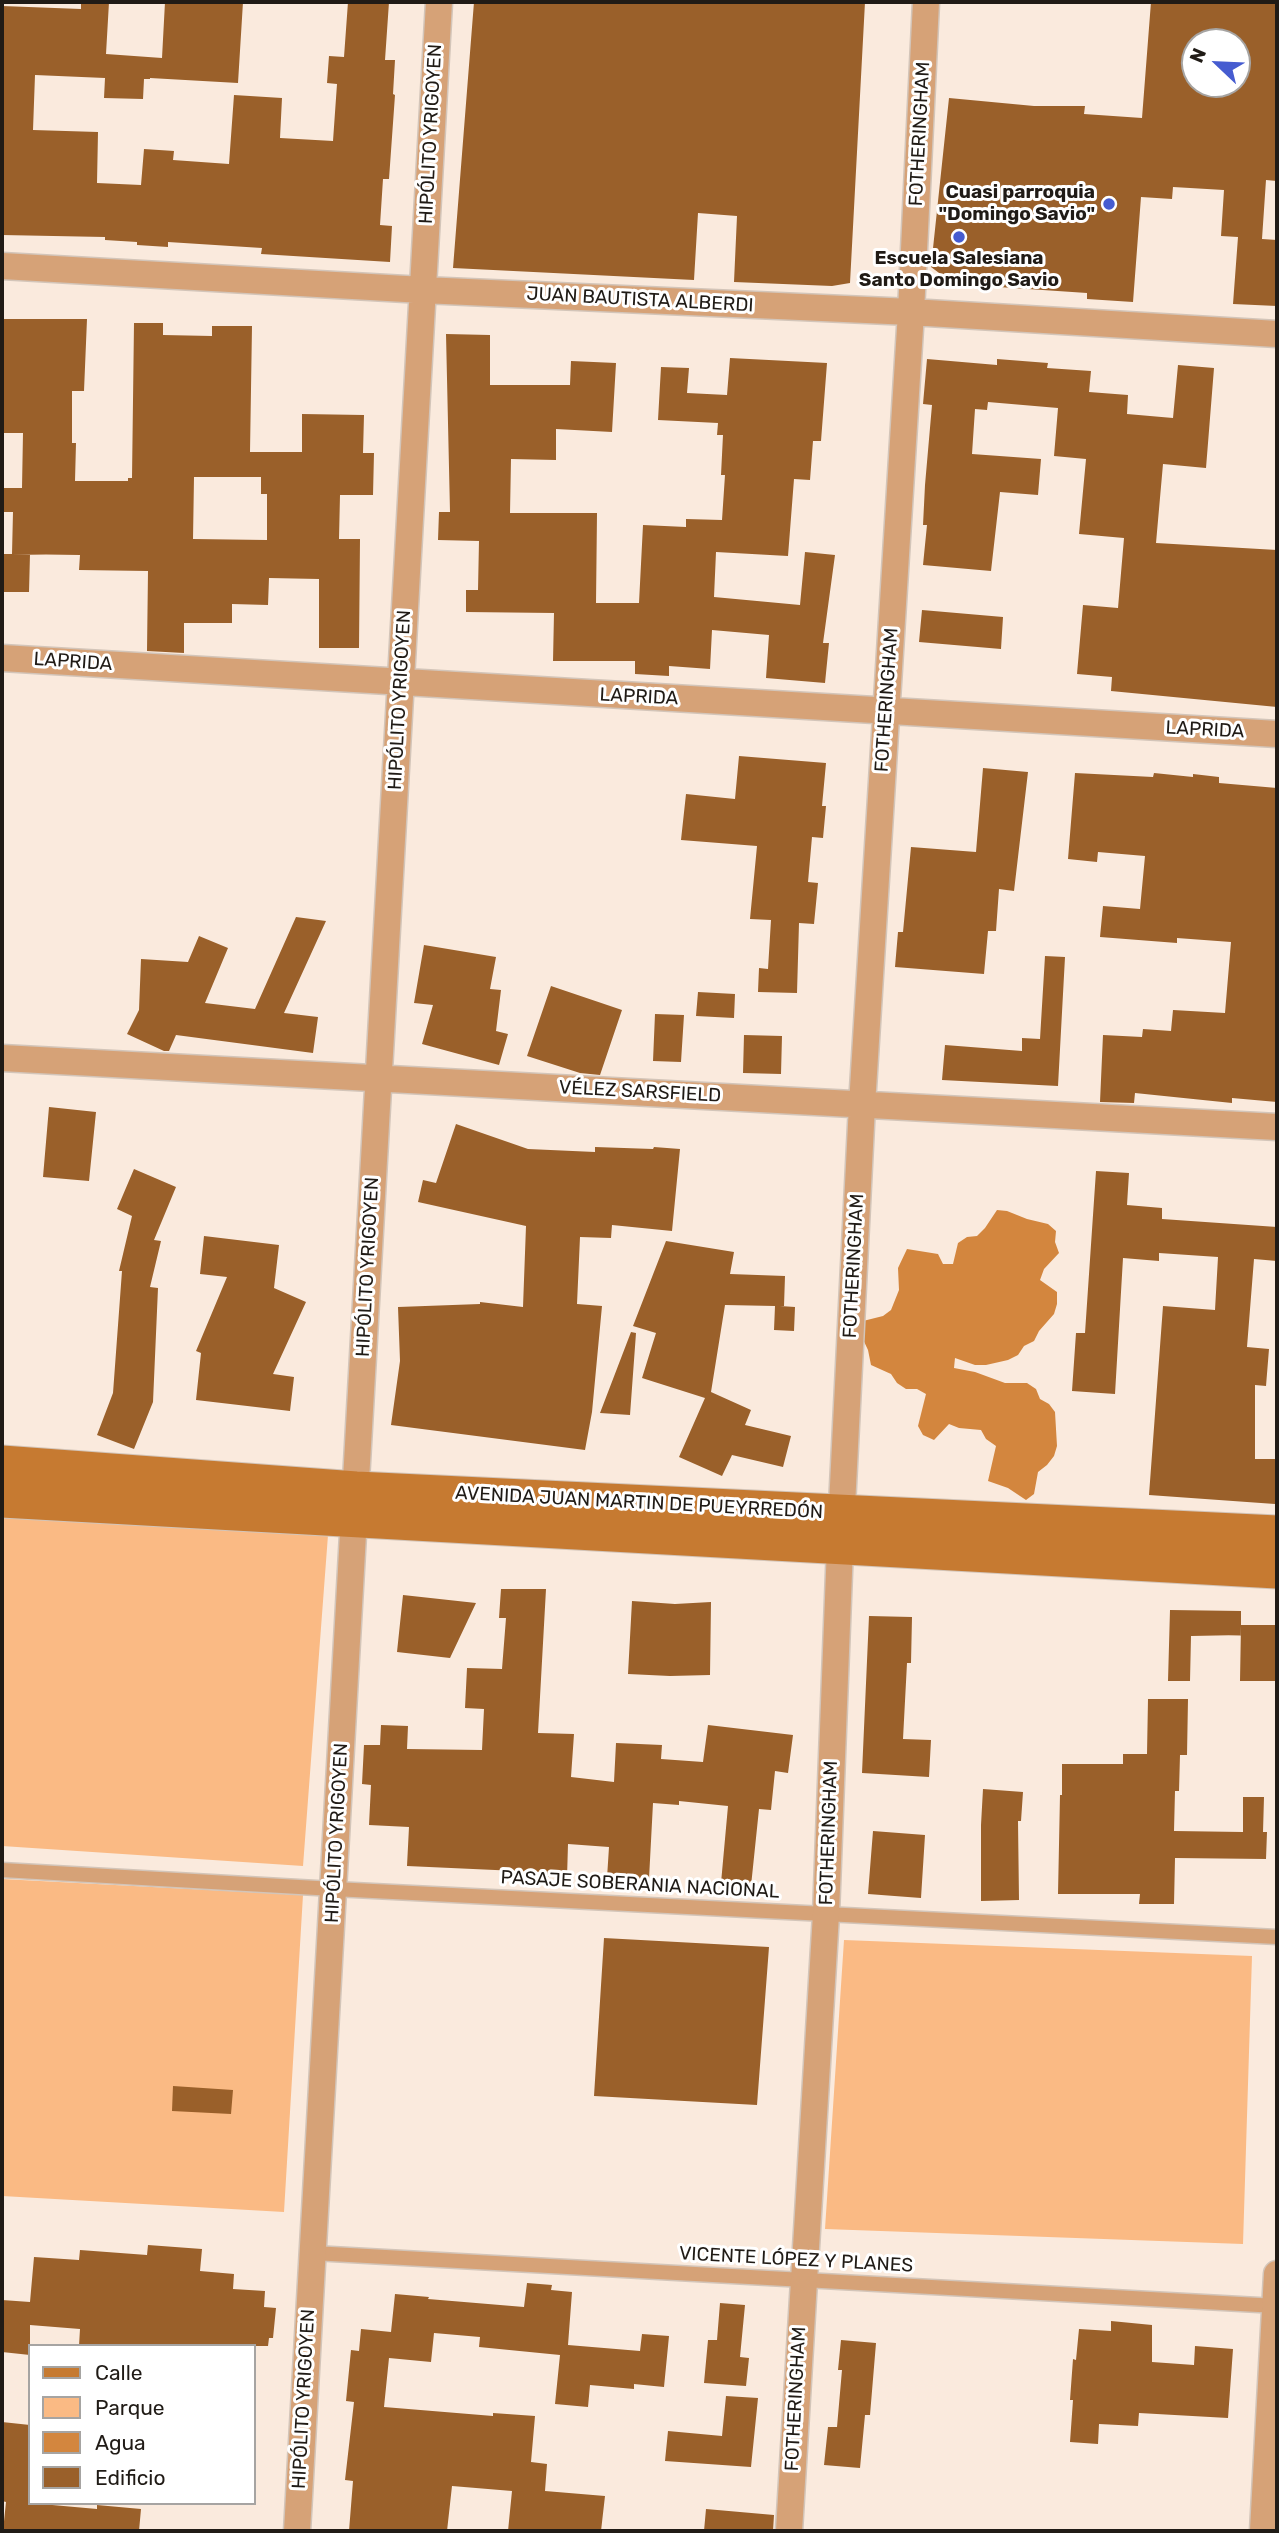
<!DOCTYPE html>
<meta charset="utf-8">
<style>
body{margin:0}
#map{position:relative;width:1279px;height:2533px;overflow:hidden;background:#faeadd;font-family:Rubik,sans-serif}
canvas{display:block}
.frame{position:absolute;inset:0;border:4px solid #201b16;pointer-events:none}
.legend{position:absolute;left:28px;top:2344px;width:228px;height:161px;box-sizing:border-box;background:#fff;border:2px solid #a6a4a2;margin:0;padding:9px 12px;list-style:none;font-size:21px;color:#201b16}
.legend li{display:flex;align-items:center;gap:14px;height:35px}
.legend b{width:35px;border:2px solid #a6a4a2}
.north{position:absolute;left:1181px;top:28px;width:70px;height:70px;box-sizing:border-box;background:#fff;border:2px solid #a6a4a2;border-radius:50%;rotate:293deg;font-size:19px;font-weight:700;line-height:28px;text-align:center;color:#201b16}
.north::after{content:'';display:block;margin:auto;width:24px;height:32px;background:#465cd0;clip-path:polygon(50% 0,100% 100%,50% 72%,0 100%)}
</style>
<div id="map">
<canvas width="1279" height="2533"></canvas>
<div class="frame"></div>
<ul class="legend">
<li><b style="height:9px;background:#c67a31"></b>Calle</li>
<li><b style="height:19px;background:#faba84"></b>Parque</li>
<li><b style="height:19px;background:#d3863e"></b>Agua</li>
<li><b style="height:19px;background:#9a602a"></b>Edificio</li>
</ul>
<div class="north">N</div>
</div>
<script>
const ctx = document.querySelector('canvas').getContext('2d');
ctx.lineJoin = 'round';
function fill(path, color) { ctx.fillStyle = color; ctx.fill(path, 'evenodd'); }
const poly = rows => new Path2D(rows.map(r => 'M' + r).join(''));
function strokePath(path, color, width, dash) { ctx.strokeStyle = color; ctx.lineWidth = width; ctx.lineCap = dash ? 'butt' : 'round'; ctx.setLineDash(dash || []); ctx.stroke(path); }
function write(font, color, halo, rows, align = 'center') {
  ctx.font = font + ' Rubik,sans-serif'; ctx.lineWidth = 6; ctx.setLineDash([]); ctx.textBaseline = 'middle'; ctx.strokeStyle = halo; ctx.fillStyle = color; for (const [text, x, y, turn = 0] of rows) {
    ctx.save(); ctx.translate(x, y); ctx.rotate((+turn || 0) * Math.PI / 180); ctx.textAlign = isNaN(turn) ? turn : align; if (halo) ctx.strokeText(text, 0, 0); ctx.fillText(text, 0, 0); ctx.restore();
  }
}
const green = poly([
 [2,1510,328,1535,303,1866,2,1846],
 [2,1879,303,1895,284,2212,2,2196],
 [844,1940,1252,1956,1243,2244,825,2229]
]);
const water = poly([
 [997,1210,1007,1211,1027,1219,1048,1224,1056,1231,1055,1242,1059,1253,1044,1269,1040,1280,1057,1292,1057,1304,1054,1314,1039,1331,1034,1341,1024,1346,1018,1355,1008,1360,986,1365,975,1365,955,1358,954,1368,975,1372,1005,1383,1027,1383,1036,1389,1040,1399,1049,1404,1055,1412,1057,1446,1054,1456,1047,1465,1038,1472,1034,1494,1026,1500,1008,1488,988,1481,996,1446,986,1439,981,1430,959,1428,949,1424,934,1440,923,1435,918,1426,926,1394,917,1389,906,1389,897,1383,891,1374,871,1365,868,1350,859,1331,863,1321,883,1316,891,1310,899,1290,898,1268,907,1249,938,1254,943,1264,953,1264,958,1243,967,1237,977,1236,985,1228]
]);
const building = poly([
 [81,2,109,2,106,54,162,58,165,2,243,2,238,83,150,78,150,79,144,79,143,99,104,98,105,78,35,75,33,130,98,132,97,183,141,185,144,149,174,151,173,160,229,164,234,95,282,98,280,138,333,141,337,84,327,83,329,56,344,57,348,2,389,2,385,60,395,60,393,94,395,95,389,179,383,179,380,225,392,226,390,262,261,254,262,248,168,242,168,247,137,245,137,242,105,240,105,237,2,235,2,6,81,9],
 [474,2,865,2,850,283,832,286,734,282,737,216,698,213,694,280,453,268],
 [1151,2,1277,2,1277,181,1266,180,1262,239,1277,240,1277,306,1233,304,1238,237,1221,236,1224,190,1173,187,1172,199,1141,197,1133,302,1087,299,1087,293,954,284,931,267,949,98,1034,106,1085,106,1084,114,1142,118],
 [1195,42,1237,42,1237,84,1195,84],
 [2,319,87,319,84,391,72,391,72,443,76,443,75,481,128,481,128,478,132,478,134,323,163,323,163,335,212,336,212,326,252,326,250,452,302,452,302,414,364,415,363,453,374,453,373,495,340,495,339,539,360,539,359,648,319,648,319,579,269,578,268,605,232,604,232,623,184,623,184,653,147,651,148,571,79,570,80,555,12,554,13,512,2,512,2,488,22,488,23,433,2,433],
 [194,477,261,477,261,494,267,494,267,540,193,539],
 [446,334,490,335,490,385,570,385,571,361,616,363,612,432,556,429,556,460,511,459,510,513,597,513,596,603,639,603,643,525,686,527,686,519,722,520,725,475,721,475,723,435,717,435,718,423,658,420,661,367,689,368,687,393,727,395,730,358,827,363,821,441,813,441,810,480,794,479,788,556,716,552,714,597,800,605,805,552,835,555,823,643,829,643,825,683,766,678,769,635,712,630,710,669,669,666,669,676,635,674,635,661,553,661,554,613,466,612,466,590,478,590,479,541,438,540,439,512,450,512],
 [927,359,997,365,997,359,1048,363,1047,368,1091,371,1089,392,1128,395,1127,414,1173,418,1178,365,1214,368,1206,468,1163,464,1156,543,1277,550,1277,707,1111,691,1112,677,1077,674,1083,605,1118,608,1124,538,1079,534,1086,459,1054,456,1058,408,988,402,987,410,975,409,972,454,1041,459,1038,495,1000,492,991,571,923,565,927,525,923,525,925,485,932,405,923,404],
 [2,554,30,554,29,592,2,592],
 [922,610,1003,617,1001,649,919,642],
 [739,756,826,763,822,806,826,806,823,838,812,837,808,882,818,883,814,924,799,923,797,993,758,992,759,968,768,969,771,920,750,919,757,846,681,840,686,794,735,799],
 [983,768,1028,772,1014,891,999,889,996,931,988,931,984,974,895,967,898,932,903,932,911,847,976,852],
 [1075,773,1153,777,1154,773,1193,777,1193,774,1219,777,1219,783,1277,788,1277,1102,1232,1098,1232,1103,1135,1093,1134,1103,1100,1102,1103,1035,1142,1037,1143,1029,1171,1031,1173,1010,1225,1013,1231,942,1177,938,1177,943,1100,937,1103,906,1140,909,1145,856,1098,852,1097,862,1068,859],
 [296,917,326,921,284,1013,318,1017,313,1053,176,1035,169,1051,164,1051,127,1034,139,1010,141,959,188,962,199,936,228,948,205,1003,255,1009],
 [424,945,496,957,490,989,501,990,496,1031,508,1034,499,1065,422,1044,433,1005,414,1003],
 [1045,956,1065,957,1058,1086,942,1080,945,1045,1022,1051,1022,1038,1040,1039],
 [551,986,622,1010,600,1075,580,1073,527,1056],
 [698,992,735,994,734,1018,696,1016],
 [655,1014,684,1015,681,1062,653,1061],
 [744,1035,782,1036,781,1074,743,1073],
 [49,1107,96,1112,89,1181,43,1177],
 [456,1124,528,1149,595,1152,595,1147,653,1149,654,1147,680,1149,672,1231,612,1225,611,1238,580,1237,577,1304,602,1306,592,1412,585,1450,391,1425,400,1361,398,1307,480,1304,480,1302,523,1307,526,1226,418,1202,423,1180,436,1183],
 [134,1169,176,1187,154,1240,161,1241,150,1287,158,1288,153,1402,134,1449,97,1435,113,1393,122,1271,119,1271,132,1216,117,1209],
 [1096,1171,1129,1173,1127,1205,1162,1208,1162,1219,1277,1227,1277,1261,1254,1259,1247,1347,1269,1349,1266,1386,1255,1385,1255,1459,1276,1459,1275,1504,1149,1495,1163,1306,1215,1310,1218,1257,1159,1253,1159,1261,1123,1258,1115,1394,1072,1391,1076,1333,1085,1333],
 [204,1236,279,1245,274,1288,306,1302,273,1374,294,1377,290,1411,196,1400,201,1353,196,1351,227,1277,200,1274],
 [666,1241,734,1252,730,1274,785,1276,784,1306,780,1306,795,1307,794,1331,774,1330,775,1306,725,1305,711,1392,751,1410,745,1425,791,1436,783,1467,732,1455,722,1476,679,1457,705,1398,642,1378,656,1333,633,1326],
 [631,1332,636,1333,630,1415,600,1413],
 [501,1589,546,1589,538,1733,574,1734,571,1777,614,1782,616,1743,662,1745,661,1759,703,1762,708,1725,793,1735,788,1773,775,1771,771,1810,759,1809,751,1886,721,1883,728,1806,679,1801,679,1805,653,1803,649,1879,607,1878,609,1847,568,1844,567,1878,539,1876,539,1872,407,1866,409,1827,369,1825,371,1785,362,1784,364,1745,380,1745,381,1725,408,1726,407,1749,482,1750,484,1709,465,1708,467,1668,502,1669,506,1618,499,1618],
 [403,1595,476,1603,450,1658,397,1652],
 [632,1601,675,1604,711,1602,710,1675,670,1676,628,1674],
 [1170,1610,1241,1611,1241,1635,1191,1636,1190,1681,1168,1681],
 [869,1616,912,1617,911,1663,907,1663,903,1739,931,1740,929,1777,862,1773],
 [1241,1625,1276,1625,1275,1681,1240,1681],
 [1148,1699,1188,1699,1187,1755,1180,1755,1179,1791,1175,1791,1174,1831,1243,1832,1243,1797,1264,1797,1263,1832,1267,1832,1266,1859,1175,1858,1174,1904,1139,1904,1140,1894,1058,1894,1060,1795,1062,1795,1062,1764,1123,1764,1123,1754,1147,1754],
 [983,1789,1023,1792,1021,1821,1018,1821,1019,1900,981,1901,981,1825],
 [873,1831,925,1835,921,1898,868,1894],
 [604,1938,769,1947,757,2105,594,2096],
 [173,2086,233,2090,231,2114,172,2111],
 [148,2245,202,2249,200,2271,234,2274,233,2289,265,2291,264,2307,276,2308,273,2338,269,2338,268,2346,79,2346,80,2329,30,2325,30,2355,2,2352,2,2300,30,2302,34,2257,79,2260,80,2250,147,2255],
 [527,2283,552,2285,551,2290,572,2292,568,2345,640,2351,642,2334,669,2336,664,2387,634,2384,634,2389,590,2385,588,2407,555,2404,560,2355,479,2347,480,2337,434,2333,431,2362,389,2358,384,2407,493,2416,493,2413,535,2416,531,2462,547,2464,545,2491,605,2496,601,2531,508,2531,512,2491,452,2486,447,2531,349,2531,353,2481,345,2480,354,2402,346,2401,351,2350,359,2351,361,2329,391,2332,395,2294,429,2297,428,2299,524,2307],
 [720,2303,745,2305,740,2357,749,2358,746,2386,704,2383,708,2340,717,2340],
 [1111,2321,1152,2325,1152,2362,1194,2365,1195,2346,1233,2349,1228,2418,1139,2413,1138,2426,1099,2424,1098,2444,1070,2442,1073,2400,1070,2400,1073,2359,1076,2360,1079,2329,1111,2331],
 [841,2340,876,2343,870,2415,865,2415,860,2468,824,2465,828,2427,837,2427,842,2370,838,2370],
 [726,2396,758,2398,751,2467,665,2461,668,2431,722,2436],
 [2,2422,30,2425,30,2503,97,2509,97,2505,141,2509,139,2531,3,2531,6,2502,2,2501],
 [706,2509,774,2515,773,2531,704,2531]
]);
const service = poly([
 [2,1870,334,1889,1277,1937],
 [313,2253,1277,2306]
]);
const minor = poly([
 [2,266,423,290,911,312,1277,334],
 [2,658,1277,734],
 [2,1058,1277,1127],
 [297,2531,439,2],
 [789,2531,826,1914,840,1546,862,1105,911,312,926,2],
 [1263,2531,1277,2274]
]);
const secondary = poly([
 [2,1464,356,1490,1277,1534],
 [2,1499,1277,1570]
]);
const markers = [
 [1109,204,7,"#465cd0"],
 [959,237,7,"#465cd0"]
];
const streetNames = [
 ["HIPÓLITO YRIGOYEN",431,134,-87],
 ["FOTHERINGHAM",920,134,-87],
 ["JUAN BAUTISTA ALBERDI",640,300,3],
 ["LAPRIDA",73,662,4],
 ["LAPRIDA",639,697,3],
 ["HIPÓLITO YRIGOYEN",400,700,-87],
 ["FOTHERINGHAM",887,700,-86],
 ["LAPRIDA",1205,730,3],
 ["VÉLEZ SARSFIELD",640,1092,3],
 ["FOTHERINGHAM",854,1266,-87],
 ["HIPÓLITO YRIGOYEN",368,1267,-87],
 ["AVENIDA JUAN MARTIN DE PUEYRREDÓN",639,1503,3],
 ["HIPÓLITO YRIGOYEN",337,1833,-87],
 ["FOTHERINGHAM",829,1833,-88],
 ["PASAJE SOBERANIA NACIONAL",640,1885,3],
 ["VICENTE LÓPEZ Y PLANES",796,2260,3],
 ["HIPÓLITO YRIGOYEN",304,2399,-87],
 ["FOTHERINGHAM",796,2399,-87]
];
const poiNames = [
 ["Cuasi parroquia",1095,193],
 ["\"Domingo Savio\"",1095,215],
 ["Escuela Salesiana",959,259,"center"],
 ["Santo Domingo Savio",959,281,"center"]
];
fill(green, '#faba84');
fill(water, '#d3863e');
fill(building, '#9a602a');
strokePath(service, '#d3c5b9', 17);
strokePath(minor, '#d3c5b9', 29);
strokePath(secondary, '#d3c5b9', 39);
strokePath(service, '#d6a277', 14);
strokePath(minor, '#d6a277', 26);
strokePath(secondary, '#c67a31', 37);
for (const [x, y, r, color] of markers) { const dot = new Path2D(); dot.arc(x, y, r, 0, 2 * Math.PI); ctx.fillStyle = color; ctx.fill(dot); strokePath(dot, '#fff', 2.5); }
write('19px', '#201b16', '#fff', streetNames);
write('bold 19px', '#201b16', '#fff', poiNames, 'right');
</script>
